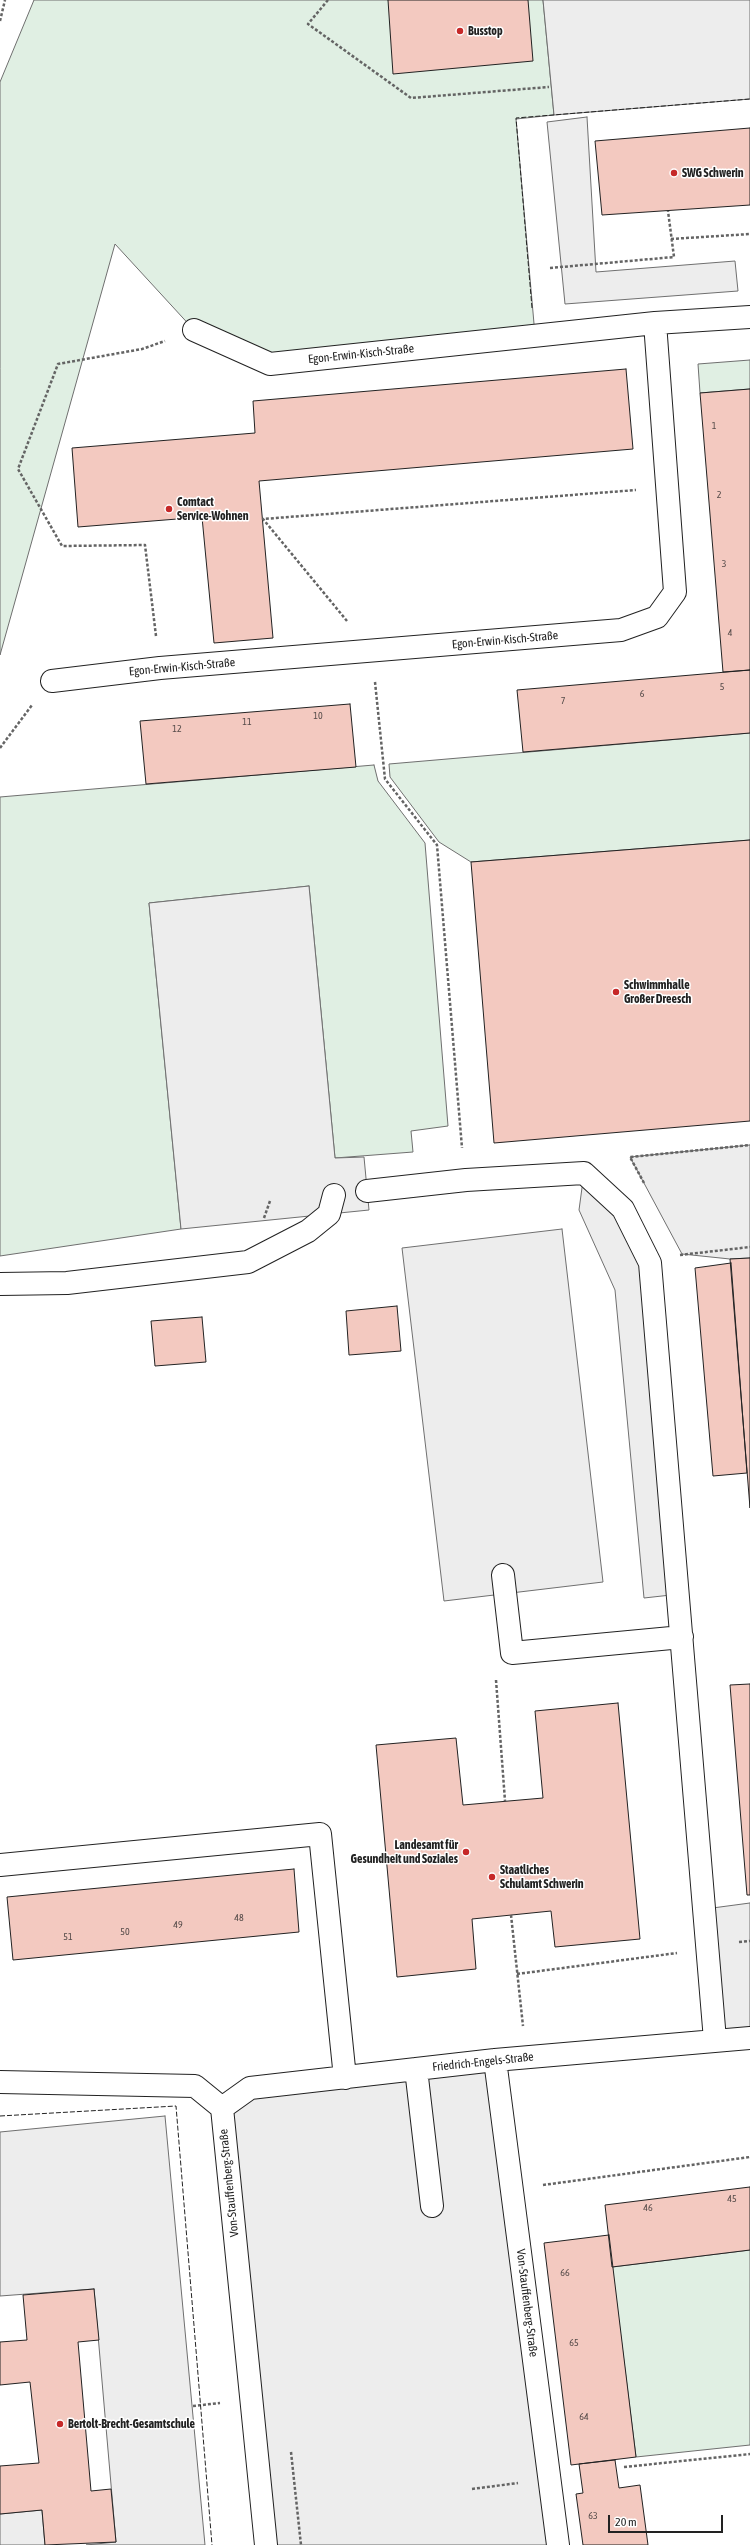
<!DOCTYPE html>
<meta charset="utf-8">
<style>
body{margin:0}
#map{position:relative;width:750px;height:2545px;overflow:hidden;background:#fff;font-family:"Asap Condensed",sans-serif}
canvas{display:block}
.scale{position:absolute;left:608px;top:2515px;width:115px;height:18px;box-sizing:border-box;border:2px solid #222;border-top:0;padding-left:5px;font-size:12px;line-height:14px;white-space:nowrap;color:#222;-webkit-text-stroke:3px #fff;paint-order:stroke}
</style>
<div id="map">
<canvas width="750" height="2545"></canvas>
<div class="scale">20 m</div>
</div>
<script>
const ctx = document.querySelector('canvas').getContext('2d');
ctx.lineJoin = 'round';
function fill(path, color) { ctx.fillStyle = color; ctx.fill(path, 'evenodd'); }
const poly = rows => new Path2D(rows.map(r => 'M' + r).join(''));
function strokePath(path, color, width, dash) { ctx.strokeStyle = color; ctx.lineWidth = width; ctx.lineCap = dash ? 'butt' : 'round'; ctx.setLineDash(dash || []); ctx.stroke(path); }
function write(font, color, halo, rows, align = 'center') {
  ctx.font = font + ' "Asap Condensed",sans-serif'; ctx.lineWidth = 3; ctx.setLineDash([]); ctx.textBaseline = 'middle'; ctx.strokeStyle = halo; ctx.fillStyle = color; for (const [text, x, y, turn = 0] of rows) {
    ctx.save(); ctx.translate(x, y); ctx.rotate((+turn || 0) * Math.PI / 180); ctx.textAlign = isNaN(turn) ? turn : align; if (halo) ctx.strokeText(text, 0, 0); ctx.fillText(text, 0, 0); ctx.restore();
  }
}
const green = poly([
 [34,0,543,0,554,115,516,119,535,335,270,364,194,330,115,244,0,655,0,82,34,0],
 [750,360,750,389,700,393,698,364,750,360],
 [750,733,750,840,471,862,439,842,390,777,389,764,750,733],
 [374,765,378,781,425,843,448,1126,411,1131,413,1152,335,1158,309,886,149,903,181,1229,0,1256,0,797,374,765],
 [750,2250,750,2445,636,2457,612,2267,750,2250]
]);
const parking = poly([
 [543,0,750,0,750,99,554,115,543,0],
 [587,117,596,272,735,261,738,291,565,304,547,122,587,117],
 [309,886,335,1158,364,1157,369,1210,181,1229,149,903,309,886],
 [750,1145,750,1258,730,1259,682,1254,630,1157,750,1145],
 [584,1173,650,1263,680,1594,644,1598,615,1290,579,1210,584,1173],
 [562,1229,603,1582,444,1601,402,1248,562,1229],
 [750,1903,750,2038,715,2040,705,1909,750,1903],
 [495,2060,558,2545,266,2545,222,2108,250,2088,495,2060],
 [165,2116,205,2545,86,2545,116,2542,94,2289,0,2296,0,2132,165,2116],
 [42,2510,45,2545,0,2545,0,2514,42,2510]
]);
const building = poly([
 [388,0,528,0,533,61,393,74,388,0],
 [750,128,750,205,602,215,595,141,750,128],
 [626,369,633,449,259,481,273,638,214,643,202,517,78,527,72,448,255,433,253,401,626,369],
 [750,389,750,670,723,672,700,393,750,389],
 [750,670,750,733,523,752,517,690,750,670],
 [350,704,356,767,146,784,140,721,350,704],
 [750,840,750,1121,494,1143,471,862,750,840],
 [750,1258,750,1508,730,1259,750,1258],
 [731,1263,747,1473,713,1476,695,1268,731,1263],
 [397,1306,401,1351,349,1355,346,1311,397,1306],
 [202,1317,206,1362,155,1366,151,1321,202,1317],
 [750,1684,750,1895,747,1895,730,1685,750,1684],
 [618,1703,640,1939,555,1947,551,1911,472,1919,476,1969,397,1977,376,1745,456,1738,463,1805,543,1798,535,1711,618,1703],
 [294,1869,299,1932,13,1960,7,1897,294,1869],
 [750,2187,750,2250,612,2267,605,2205,750,2187],
 [609,2235,636,2457,571,2465,544,2243,609,2235],
 [94,2289,99,2340,78,2342,91,2491,111,2489,116,2542,45,2545,42,2510,0,2514,0,2466,39,2463,30,2382,0,2385,0,2342,27,2340,23,2295,94,2289],
 [615,2460,619,2488,640,2485,648,2545,583,2545,576,2494,583,2493,579,2464,615,2460]
]);
const path = poly([
 [328,0,308,24,411,98,549,87],
 [0,21,5,0],
 [671,239,750,234],
 [550,268,674,257,668,211],
 [347,621,263,519,636,490],
 [156,636,145,545,62,546,18,469,58,364,142,349,165,341],
 [375,682,385,779,437,845,462,1148],
 [0,748,32,705],
 [644,1183,630,1157,750,1145],
 [264,1218,270,1201],
 [680,1255,750,1247],
 [496,1680,505,1801],
 [511,1915,523,2026],
 [739,1942,750,1941],
 [517,1974,677,1953],
 [543,2185,750,2157],
 [193,2406,220,2403],
 [291,2452,301,2545],
 [624,2467,750,2454],
 [472,2489,518,2483]
]);
const minor = poly([
 [194,330,270,364,655,323],
 [52,681,160,668,621,630,657,617,675,592,655,323,750,317],
 [367,1191,466,1180,584,1173,623,1209,650,1263,715,2040],
 [0,1284,67,1283,248,1262,308,1231,329,1214,334,1195],
 [503,1575,512,1653,682,1637],
 [0,1865,320,1834,345,2078],
 [495,2060,558,2545],
 [416,2069,432,2206],
 [0,2082,195,2086,222,2108],
 [222,2108,250,2088,495,2060,750,2038],
 [222,2108,266,2545]
]);
const fence = poly([
 [532,308,516,118,750,99],
 [0,2116,176,2106,212,2545]
]);
const markers = [
 [460,31,4,"#c62828"],
 [674,173,4,"#c62828"],
 [169,509,4,"#c62828"],
 [616,992,4,"#c62828"],
 [466,1852,4,"#c62828"],
 [492,1877,4,"#c62828"],
 [60,2424,4,"#c62828"]
];
const numberNames = [
 ["1",714,426],
 ["2",719,495],
 ["3",724,564],
 ["4",730,633],
 ["5",722,687],
 ["6",642,694],
 ["7",563,701],
 ["10",318,716],
 ["11",247,722],
 ["12",177,729],
 ["48",239,1918],
 ["49",178,1925],
 ["50",125,1932],
 ["51",68,1937],
 ["45",732,2199],
 ["46",648,2208],
 ["66",565,2273],
 ["65",574,2343],
 ["64",584,2417],
 ["63",593,2516]
];
const poiNames = [
 ["Busstop",468,31],
 ["SWG Schwerin",682,173],
 ["Comtact",177,502],
 ["Service-Wohnen",177,516],
 ["Schwimmhalle",624,985],
 ["Großer Dreesch",624,999],
 ["Landesamt für",458,1845,"right"],
 ["Gesundheit und Soziales",458,1859,"right"],
 ["Staatliches",500,1870],
 ["Schulamt Schwerin",500,1884],
 ["Bertolt-Brecht-Gesamtschule",68,2424]
];
const streetNames = [
 ["Egon-Erwin-Kisch-Straße",361,354,-6],
 ["Egon-Erwin-Kisch-Straße",505,640,-5],
 ["Egon-Erwin-Kisch-Straße",182,667,-5],
 ["Friedrich-Engels-Straße",483,2062,-6],
 ["Von-Stauffenberg-Straße",229,2183,-96],
 ["Von-Stauffenberg-Straße",527,2303,83]
];
fill(green, '#e0efe3');
strokePath(green, '#6f6f6f', 1);
fill(parking, '#ededed');
strokePath(parking, '#6f6f6f', 1);
fill(building, '#f3c9c0');
strokePath(building, '#222', 1);
strokePath(minor, '#222', 24);
strokePath(path, '#646464', 2.5, [3, 2]);
strokePath(minor, '#fff', 22);
strokePath(fence, '#222', 1, [5, 2]);
for (const [x, y, r, color] of markers) { const dot = new Path2D(); dot.arc(x, y, r, 0, 2 * Math.PI); ctx.fillStyle = color; ctx.fill(dot); strokePath(dot, '#fff', 1.5); }
write('10px', '#564c4a', null, numberNames);
write('bold 12px', '#222', '#fff', poiNames, 'left');
write('12px', '#222', '#fff', streetNames);
</script>
